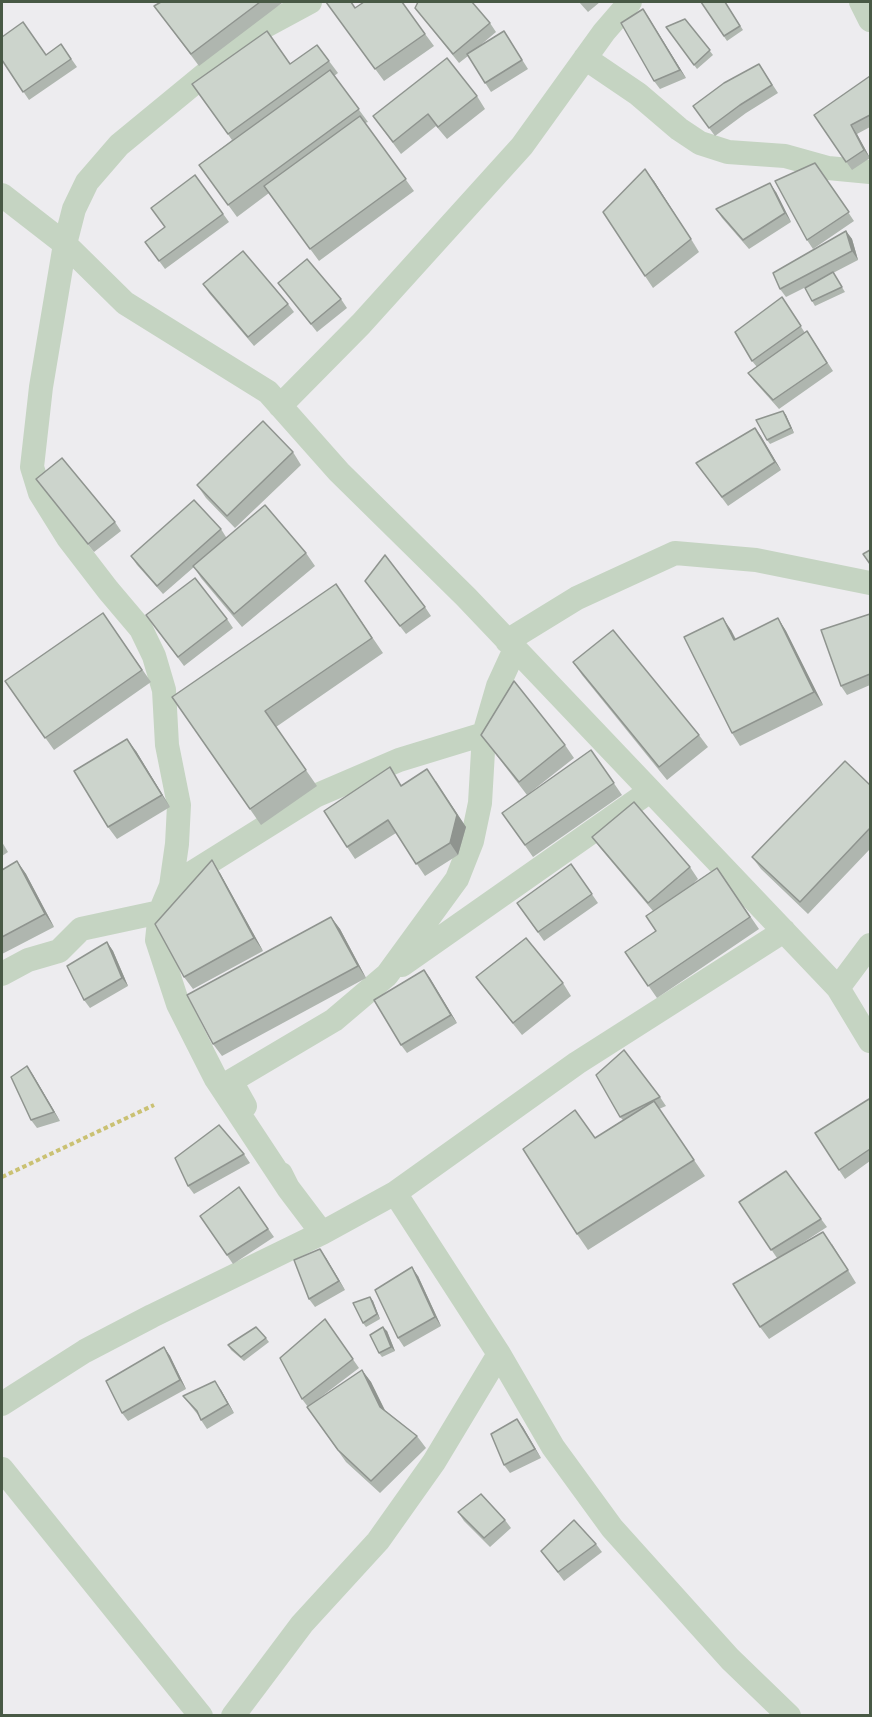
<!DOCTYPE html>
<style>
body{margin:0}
#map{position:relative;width:872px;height:1717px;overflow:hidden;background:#edecef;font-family:"Space Grotesk",sans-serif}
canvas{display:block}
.frame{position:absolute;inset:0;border:3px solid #485945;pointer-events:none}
</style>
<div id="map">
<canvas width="872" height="1717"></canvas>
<div class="frame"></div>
</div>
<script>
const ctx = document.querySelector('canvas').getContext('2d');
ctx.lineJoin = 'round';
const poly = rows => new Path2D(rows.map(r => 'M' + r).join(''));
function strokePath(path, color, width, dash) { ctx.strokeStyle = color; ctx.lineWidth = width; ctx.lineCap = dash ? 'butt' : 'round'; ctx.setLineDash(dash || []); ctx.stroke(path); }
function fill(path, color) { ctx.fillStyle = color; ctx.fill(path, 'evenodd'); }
const path = poly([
 [2,1177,154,1105]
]);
const minor = poly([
 [861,2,870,20],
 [585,58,638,94,679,129,700,143,728,152,785,156,828,168,870,172],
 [2,195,65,244,125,303,268,392,339,472,466,597,838,988,870,1041],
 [280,406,361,324,522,146,604,32,630,2],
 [507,641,577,598,675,553,756,560,870,583],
 [171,886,315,796,399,760,484,734],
 [402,965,650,791],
 [2,974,28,960,59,951,81,929,160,912],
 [838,988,870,945],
 [245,1106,231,1081,334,1020,387,975,457,879,472,841,480,803,484,734,498,686,515,649],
 [281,1174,288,1188,322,1233],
 [288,1188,216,1079,178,1004,157,940,160,912,171,886,177,844,179,805,167,745,164,690,154,656,141,629,108,590,68,538,40,493,32,467,41,387,65,244,74,209,87,182,119,145,260,29,310,2],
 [395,1193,499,1354,553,1447,612,1528,730,1659,789,1716],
 [2,1404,85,1351,152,1316,322,1233,395,1193,577,1063,784,931],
 [2,1469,201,1716],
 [233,1716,302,1624,378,1541,434,1462,499,1354]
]);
const wall = poly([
 [161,2,281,2,282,3,199,66,154,6],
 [326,2,355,8,364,2,406,2,403,4,434,46,384,81],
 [579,2,600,2,588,12],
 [701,2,725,2,743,30,727,41],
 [415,8,490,23,496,32,476,49,504,31,528,69,491,92,468,56,459,63],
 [643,9,686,78,660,89,654,81],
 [685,19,713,55,697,69,666,27],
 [61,44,77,67,29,100,2,60,46,55],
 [317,45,338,73,334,76,368,122,365,123,414,191,319,261,269,193,237,217,199,165,232,140,192,84,290,64],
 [759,64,778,93,746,113,715,136,693,106],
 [870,76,870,127,857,134,870,158,852,170,814,115],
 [477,96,485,109,447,139,436,126,401,154,373,116],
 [815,163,854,221,813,249,807,240],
 [195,175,229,222,165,269,145,242,165,227],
 [654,181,699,252,653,288,645,276],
 [776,192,791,222,749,249,722,218,716,209],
 [846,231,852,239,858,260,833,273,845,292,815,306,812,301,818,281,786,297,780,289],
 [278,283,341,299,347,308,317,332],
 [203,284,288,304,294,312,254,346,209,293],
 [782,297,805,333,807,331,813,340,833,371,779,409,754,381,748,373,757,367,752,361],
 [783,411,786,415,794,433,770,444,767,440],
 [755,428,781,470,728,506,696,463],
 [293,452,301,465,235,528,206,498,197,485],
 [36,479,115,522,121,531,94,552],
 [221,529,226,537,306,553,315,566,242,627,201,578,194,567,163,594,137,565,131,556],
 [365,581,425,607,431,616,406,634],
 [336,584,383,653,276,727,317,786,261,825,172,697],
 [103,613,151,682,54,750,5,681],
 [870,614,870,685,847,695,841,686],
 [146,615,227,619,233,628,184,666],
 [778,618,786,631,823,705,740,746,732,733,731,630,736,639],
 [573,662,699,735,708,747,667,780,582,675],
 [481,735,565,745,574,758,527,795],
 [591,750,622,795,533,857,502,813],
 [136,751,170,807,117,839,108,827],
 [436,781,466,827,458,855,425,876,396,833,355,859,347,847,402,785],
 [870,785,870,849,808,914,761,869,752,857],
 [592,837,690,867,698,879,693,884,717,868,759,929,657,998,625,952,656,931,653,911,601,849],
 [2,842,8,852,2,856],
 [17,861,26,874,54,927,2,954,2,870],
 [571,864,598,903,544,941,517,903],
 [220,873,263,951,193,989,184,977],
 [331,917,340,929,366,978,222,1056,213,1044],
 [107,942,113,951,128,986,90,1008,84,1000],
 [424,970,457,1023,407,1053,401,1045],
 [476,977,563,983,571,996,522,1035,485,989],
 [27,1066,33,1075,60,1121,37,1128,31,1120],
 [660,1097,666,1106,659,1109,705,1176,588,1250,577,1234,595,1138,623,1120,620,1117],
 [870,1101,870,1161,845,1179,839,1170],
 [244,1154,250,1163,194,1194,188,1186],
 [786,1171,827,1227,784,1255,832,1244,856,1283,769,1339,760,1327,777,1258,739,1202],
 [239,1187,274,1237,233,1264,200,1216],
 [326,1258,345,1290,315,1307,309,1299],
 [418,1276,441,1326,404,1347,398,1338],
 [370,1297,373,1301,380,1319,366,1327,363,1323],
 [325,1319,359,1368,317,1400,362,1370,371,1382,385,1410,417,1436,426,1448,380,1493,346,1462,307,1407,308,1407,302,1399],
 [387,1331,395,1351,382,1357,379,1353],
 [266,1338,269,1342,244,1361,231,1350,228,1345],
 [164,1347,170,1356,186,1389,128,1421,122,1413],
 [221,1390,234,1413,207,1429,201,1420,198,1415,183,1396],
 [517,1419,541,1458,510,1473,504,1465],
 [458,1512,505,1520,511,1528,490,1547,464,1521],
 [596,1544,602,1552,564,1581,541,1551]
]);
const shadedWall = poly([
 [643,9,649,18,686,78,680,70],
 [851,125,857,134,870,158,864,150],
 [645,169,654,181,699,252,691,239],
 [770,183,776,192,791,222,785,213],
 [846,231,852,239,858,260,852,251],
 [783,411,786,415,794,433,791,428],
 [755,428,761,436,781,470,775,462],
 [723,618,731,630,742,653,734,640],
 [778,618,786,631,823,705,814,692],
 [127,739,136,751,170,807,162,795],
 [427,769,466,827,458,855,450,843],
 [212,860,220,873,263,951,254,938],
 [17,861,26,874,54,927,45,914],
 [331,917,340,929,366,978,358,966],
 [107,942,113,951,128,986,122,978],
 [424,970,430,978,457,1023,451,1015],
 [27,1066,33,1075,60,1121,54,1112],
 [320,1249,326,1258,345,1290,339,1281],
 [412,1267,418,1276,441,1326,435,1317],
 [370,1297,373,1301,380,1319,377,1314],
 [383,1327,387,1331,395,1351,391,1347],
 [164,1347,170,1356,186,1389,180,1380],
 [362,1370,371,1382,389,1419,380,1407],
 [215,1381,221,1390,234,1413,228,1404],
 [517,1419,523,1427,541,1458,535,1449]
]);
const building = poly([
 [161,2,260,2,191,54,154,6,161,2],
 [326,2,351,2,355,8,364,2,402,2,425,34,375,69,326,2],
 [418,2,472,2,490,23,453,54,415,8,418,2],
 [701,2,725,2,740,26,724,36,701,2],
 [643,9,680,70,654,81,621,23,643,9],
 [685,19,710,50,694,65,666,27,685,19],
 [23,22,46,55,61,44,71,59,23,92,2,60,2,37,23,22],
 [267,31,290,64,317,45,329,61,228,134,192,84,267,31],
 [504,31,522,60,485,83,467,54,504,31],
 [447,58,477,96,438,127,428,114,393,142,373,116,447,58],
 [759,64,772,85,740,105,709,128,693,106,724,83,759,64],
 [330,70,359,109,228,205,199,165,330,70],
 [870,76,870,115,851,125,864,150,846,162,814,115,870,76],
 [360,116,406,179,310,249,264,186,360,116],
 [815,163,849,212,807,240,775,181,815,163],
 [645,169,691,239,645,276,603,212,645,169],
 [195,175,223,214,159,261,145,242,165,227,151,208,195,175],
 [770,183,785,213,743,240,716,209,770,183],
 [846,231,852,251,780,289,773,273,846,231],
 [243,251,288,304,248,337,203,284,243,251],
 [307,259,341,299,311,324,278,283,307,259],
 [833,272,842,287,812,301,805,288,833,272],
 [782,297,801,326,752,361,735,332,782,297],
 [807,331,827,363,773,400,748,373,807,331],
 [783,411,791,428,767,440,756,420,783,411],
 [263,421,293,452,227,516,197,485,263,421],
 [755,428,775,462,722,497,696,463,755,428],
 [62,458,115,522,88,544,36,479,62,458],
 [194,500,221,529,157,586,131,556,194,500],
 [265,505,306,553,234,614,193,566,265,505],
 [870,550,870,564,863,554,870,550],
 [385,555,425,607,400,626,365,581,385,555],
 [195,578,227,619,178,657,146,615,195,578],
 [336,584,372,638,265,711,306,770,250,809,172,697,336,584],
 [103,613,142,670,45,738,5,681,103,613],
 [870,614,870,674,841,686,821,630,870,614],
 [723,618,734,640,778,618,814,692,732,733,684,637,723,618],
 [613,630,699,735,659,767,573,662,613,630],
 [514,681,565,745,519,782,481,735,514,681],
 [127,739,162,795,108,827,74,771,127,739],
 [591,750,614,783,525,845,502,813,591,750],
 [845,761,870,785,870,828,800,902,752,857,845,761],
 [390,767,401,786,427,769,457,815,450,843,416,864,388,820,347,847,324,811,390,767],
 [634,802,690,867,648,903,592,837,634,802],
 [212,860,254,938,184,977,155,924,212,860],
 [17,861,45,914,2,937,2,870,17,861],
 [571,864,592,894,538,932,517,903,571,864],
 [717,868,750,917,648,986,625,952,656,931,646,916,717,868],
 [331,917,358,966,213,1044,187,995,331,917],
 [526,938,563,983,513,1023,476,977,526,938],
 [107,942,122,978,84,1000,67,966,107,942],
 [424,970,451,1015,401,1045,374,1000,424,970],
 [624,1050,660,1097,620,1117,596,1075,624,1050],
 [27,1066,54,1112,31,1120,11,1077,27,1066],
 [869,1099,870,1101,870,1149,839,1170,815,1133,869,1099],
 [654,1101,694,1160,577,1234,523,1149,575,1110,595,1138,654,1101],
 [219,1125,244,1154,188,1186,175,1158,219,1125],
 [786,1171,821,1219,771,1250,739,1202,786,1171],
 [239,1187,268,1229,227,1255,200,1216,239,1187],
 [823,1232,848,1270,760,1327,733,1284,823,1232],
 [320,1249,339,1281,309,1299,294,1260,320,1249],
 [412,1267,435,1317,398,1338,375,1290,412,1267],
 [370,1297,377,1314,363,1323,353,1303,370,1297],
 [325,1319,353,1359,302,1399,280,1358,325,1319],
 [256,1327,266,1338,241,1357,228,1345,256,1327],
 [383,1327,391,1347,379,1353,370,1335,383,1327],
 [164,1347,180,1380,122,1413,106,1381,164,1347],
 [362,1370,380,1407,417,1436,371,1481,338,1450,307,1407,362,1370],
 [215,1381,228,1404,201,1420,197,1411,183,1396,215,1381],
 [517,1419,535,1449,504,1465,491,1434,517,1419],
 [481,1494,505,1520,484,1538,458,1512,481,1494],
 [574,1520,596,1544,558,1572,541,1551,574,1520]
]);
strokePath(path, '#cac173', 4, [4.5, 3]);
strokePath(minor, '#c5d4c2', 24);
fill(wall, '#afb6af');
fill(shadedWall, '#8f948f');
fill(building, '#ccd4cc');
strokePath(building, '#8f948f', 1.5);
</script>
